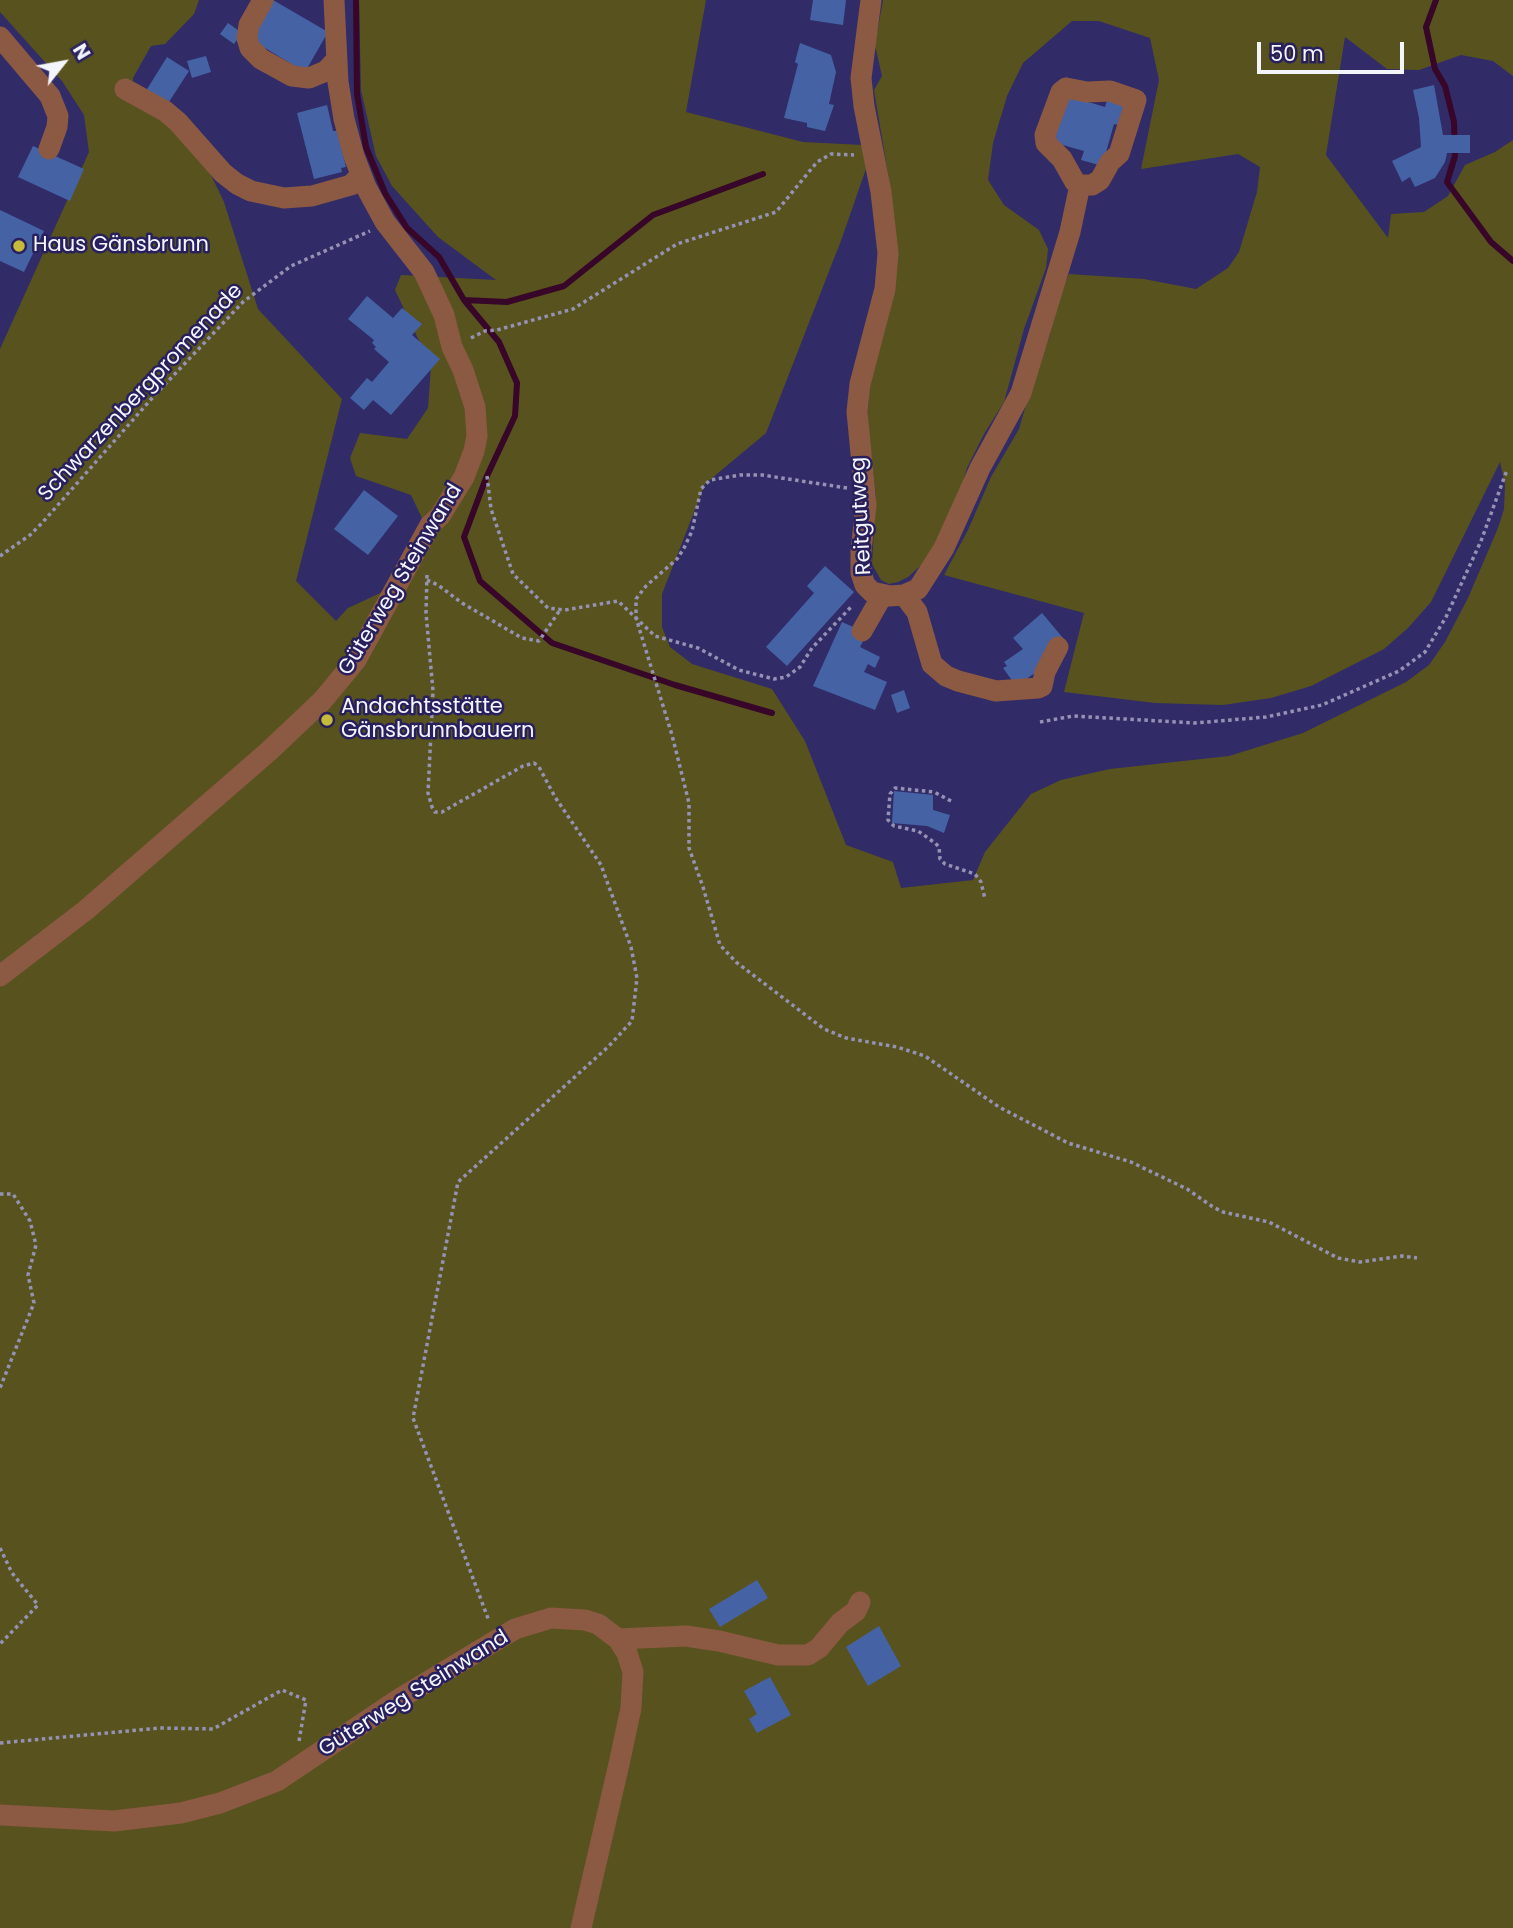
<!DOCTYPE html>
<meta charset="utf-8">
<style>
body{margin:0}
#map{position:relative;width:1513px;height:1928px;overflow:hidden;background:#312b68;font-family:Poppins,sans-serif}
canvas{display:block}
.north{position:absolute;left:28px;top:28px;width:70px;height:70px;-webkit-text-stroke:5px #28205c;paint-order:stroke;rotate:59deg;font-size:19px;font-weight:700;line-height:28px;text-align:center;color:#f3f4fc}
.north::after{content:'';display:block;margin:auto;width:24px;height:32px;background:#f3f4fc;clip-path:polygon(50% 0,100% 100%,50% 72%,0 100%)}
.scale{position:absolute;left:1257px;top:42px;width:147px;height:32px;box-sizing:border-box;border:4px solid #f3f4fc;border-top:0;padding-left:9px;font-size:21px;line-height:24px;white-space:nowrap;color:#f3f4fc;-webkit-text-stroke:5px #28205c;paint-order:stroke}
</style>
<div id="map">
<canvas width="1513" height="1928"></canvas>
<div class="north">N</div>
<div class="scale">50 m</div>
</div>
<script>
const ctx = document.querySelector('canvas').getContext('2d');
ctx.lineJoin = 'round';
function fill(path, color) { ctx.fillStyle = color; ctx.fill(path, 'evenodd'); }
const poly = rows => new Path2D(rows.map(r => 'M' + r).join(''));
function strokePath(path, color, width, dash) { ctx.strokeStyle = color; ctx.lineWidth = width; ctx.lineCap = dash ? 'butt' : 'round'; ctx.setLineDash(dash || []); ctx.stroke(path); }
function write(font, color, halo, rows, align = 'center') {
  ctx.font = font + ' Poppins,sans-serif'; ctx.lineWidth = 5; ctx.setLineDash([]); ctx.textBaseline = 'middle'; ctx.strokeStyle = halo; ctx.fillStyle = color; for (const [text, x, y, turn = 0] of rows) {
    ctx.save(); ctx.translate(x, y); ctx.rotate((+turn || 0) * Math.PI / 180); ctx.textAlign = isNaN(turn) ? turn : align; if (halo) ctx.strokeText(text, 0, 0); ctx.fillText(text, 0, 0); ctx.restore();
  }
}
const green = poly([
 [0,0,199,0,194,14,165,44,151,46,133,78,132,97,160,115,210,173,224,202,258,309,342,399,296,581,336,621,348,608,402,583,429,533,411,495,356,476,350,458,360,433,407,439,428,408,431,366,395,290,401,275,496,280,438,237,392,186,376,156,361,90,359,0,706,0,686,112,803,142,863,145,868,163,842,238,766,433,705,484,662,594,662,627,670,647,692,664,772,689,805,741,846,845,893,862,901,888,973,880,985,852,1031,794,1061,780,1110,769,1229,756,1303,733,1406,682,1429,665,1445,642,1468,598,1498,528,1504,509,1505,484,1500,462,1431,602,1408,628,1384,649,1311,686,1271,698,1223,705,1155,703,1064,692,1084,613,944,575,968,530,991,477,1019,429,1040,357,1049,338,1060,294,1069,274,1144,279,1196,289,1228,268,1239,252,1257,192,1260,167,1238,154,1141,169,1159,80,1150,38,1099,21,1072,21,1023,63,1007,96,993,143,988,180,1004,205,1039,230,1048,249,1046,268,1024,329,1004,402,984,434,967,468,955,508,927,560,908,577,898,582,889,584,881,580,872,564,876,497,867,419,889,180,874,90,882,76,875,45,883,0,1513,0,1513,76,1493,61,1461,55,1419,70,1387,69,1345,37,1326,155,1388,238,1391,214,1424,212,1448,196,1465,165,1495,152,1513,140,1513,1928,0,1928,0,349,89,152,84,115,62,81,0,12]
]);
const stream = poly([
 [356,0,357,94,366,147,385,193,407,228,439,257,464,300,499,342,517,383,515,416,486,478,464,537,480,581,552,643,675,685,772,713],
 [1436,0,1426,27,1435,69,1445,86,1454,122,1455,156,1447,182,1491,242,1513,261],
 [464,300,507,302,564,286,653,215,763,174]
]);
const building = poly([
 [273,0,328,32,305,72,250,39],
 [813,0,846,0,843,25,810,20],
 [228,23,242,33,234,44,220,34],
 [800,43,831,55,836,72,829,104,834,105,825,131,807,127,807,123,784,118,798,64,795,62],
 [206,56,211,72,192,78,187,61],
 [167,57,189,71,165,108,144,94],
 [1434,85,1443,135,1470,135,1470,153,1447,153,1445,162,1435,178,1415,187,1410,177,1402,182,1392,161,1421,147,1419,118,1413,90],
 [1065,95,1105,107,1108,97,1128,103,1122,126,1114,124,1105,156,1099,165,1081,160,1084,151,1052,142],
 [327,105,333,131,337,131,346,167,341,168,342,172,314,179,297,113],
 [33,146,84,169,70,201,18,177],
 [0,210,44,231,24,272,0,261],
 [367,296,393,318,402,308,422,324,412,335,440,359,391,415,373,400,364,410,350,398,367,378,372,382,389,362,374,349,376,347,372,343,374,340,348,319],
 [364,490,398,516,368,555,334,529],
 [825,566,854,592,787,666,766,647,814,593,807,586],
 [1042,613,1063,638,1048,664,1016,686,1003,668,1007,666,1004,662,1023,649,1013,638],
 [842,622,867,633,860,647,880,657,875,668,868,664,864,672,887,682,875,710,813,686],
 [904,690,910,708,897,713,891,695],
 [894,791,933,795,933,810,950,815,944,833,927,826,892,823],
 [757,1580,768,1598,720,1627,709,1609],
 [879,1626,901,1666,868,1686,846,1647],
 [770,1677,791,1715,757,1733,749,1719,757,1714,744,1691]
]);
const path = poly([
 [471,338,485,331,497,330,573,309,677,244,776,212,817,162,831,154,854,155],
 [487,476,491,509,513,574,548,608,565,610,618,601,655,636,698,648,739,670,774,679,786,677,800,667,812,648,852,606],
 [847,488,762,475,740,475,710,480,701,489,692,531,684,548,677,559,646,586,636,599,636,618,672,735,689,803,689,848,703,887,720,945,736,962,824,1029,846,1038,897,1047,925,1056,999,1107,1068,1143,1131,1162,1187,1189,1213,1207,1223,1212,1269,1222,1338,1258,1360,1262,1402,1256,1417,1258],
 [0,556,30,535,42,523,154,396,243,302,291,266,370,231],
 [427,575,426,613,433,691,428,793,432,807,435,812,442,812,523,766,534,763,539,767,555,797,601,865,631,947,637,978,632,1021,608,1047,458,1182,413,1418,489,1621],
 [427,580,438,585,462,603,522,638,539,641,560,610],
 [1040,722,1073,716,1195,723,1266,717,1322,705,1399,671,1425,652,1446,617,1481,541,1507,470],
 [951,801,934,792,895,788,890,794,888,820,894,826,918,831,935,843,939,847,940,859,945,864,975,874,981,882,985,899],
 [0,1194,13,1194,30,1221,36,1245,28,1275,34,1303,0,1388],
 [0,1548,12,1573,38,1605,0,1644],
 [0,1743,160,1728,213,1729,282,1690,306,1700,299,1741]
]);
const minor = poly([
 [263,0,249,25,247,38,250,48,261,59,292,76,309,78,326,71,336,60],
 [871,0,861,78,864,106,881,192,888,253,885,289,860,384,857,412,866,505,861,551,861,573,865,585,872,592,890,596,904,595,918,589,944,548,980,468,1021,393,1070,232,1080,185],
 [0,37,50,96,58,116,57,127,49,149],
 [1066,88,1087,92,1110,91,1136,100,1119,154,1110,162,1100,180,1092,185,1080,185,1075,182,1062,159,1046,143,1045,135,1061,92,1066,88],
 [125,89,165,111,178,122,223,173,237,184,251,191,284,198,312,196,351,185,361,175],
 [904,595,917,612,932,664,946,676,958,681,996,691,1038,688,1042,686,1045,672,1058,647],
 [862,631,882,596],
 [0,976,86,910,268,752,322,701,356,660,430,525,440,516,464,477,474,451,477,436,475,407,463,370,452,347,444,315,424,272,385,222,366,187,354,156,344,119,338,82,334,0],
 [618,1639,686,1636,719,1641,778,1655,808,1655,819,1648,840,1623,856,1611,860,1602],
 [0,1815,114,1821,181,1813,220,1803,277,1781,399,1699,515,1629,551,1618,585,1620,598,1624,618,1639,627,1653,633,1672,632,1689,631,1708,619,1764,581,1928]
]);
const markers = [
 [19,246,7,"#c7bb3c"],
 [327,720,7,"#c7bb3c"]
];
const poiNames = [
 ["Haus Gänsbrunn",33,246],
 ["Andachtsstätte",341,708],
 ["Gänsbrunnbauern",341,732]
];
const streetNames = [
 ["Schwarzenbergpromenade",141,393,-47],
 ["Reitgutweg",862,516,-93],
 ["Güterweg Steinwand",401,580,-59],
 ["Güterweg Steinwand",414,1694,-32]
];
fill(green, '#58531e');
strokePath(stream, '#370628', 6);
fill(building, '#4563a4');
strokePath(path, '#9592b4', 3.5, [3.5, 3.5]);
strokePath(minor, '#8c5943', 21);
for (const [x, y, r, color] of markers) { const dot = new Path2D(); dot.arc(x, y, r, 0, 2 * Math.PI); ctx.fillStyle = color; ctx.fill(dot); strokePath(dot, '#28205c', 2.5); }
write('21px', '#f3f4fc', '#28205c', poiNames, 'left');
write('21px', '#f3f4fc', '#28205c', streetNames);
</script>
